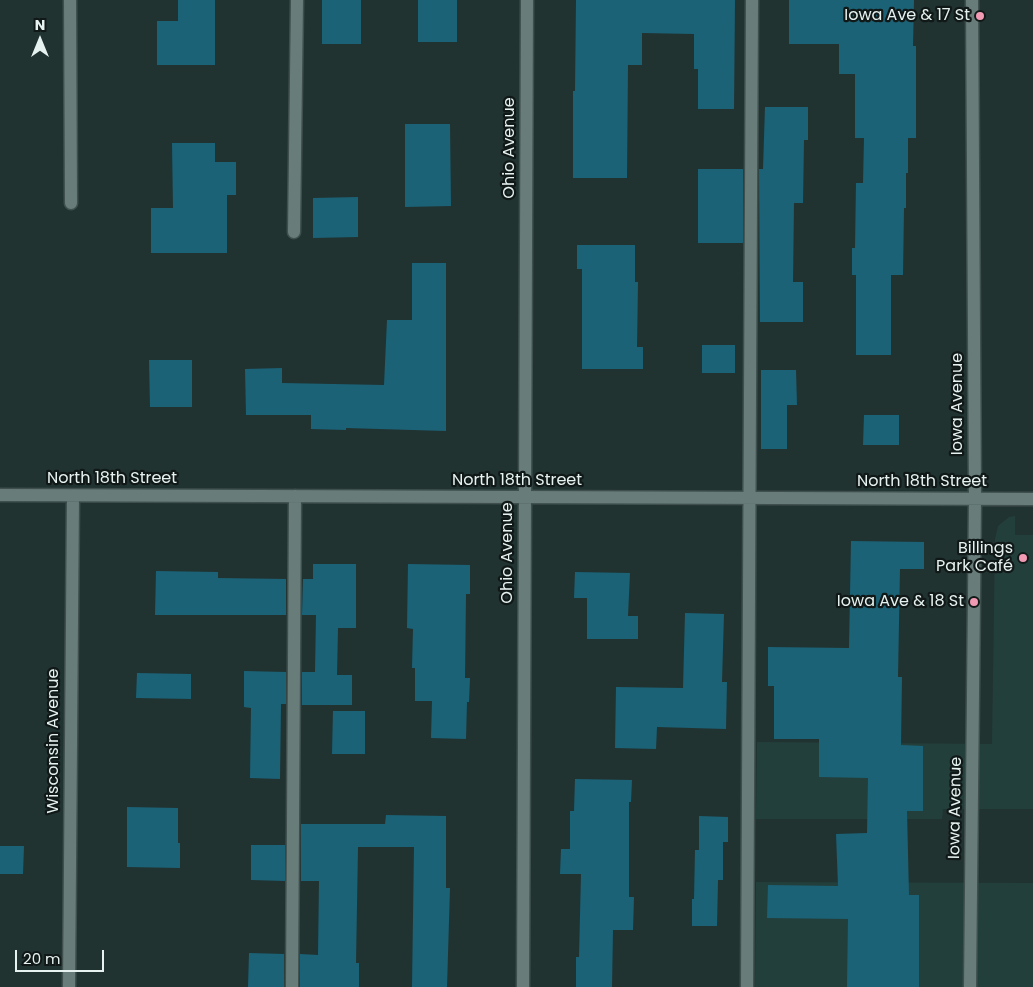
<!DOCTYPE html>
<meta charset="utf-8">
<style>
body{margin:0}
#map{position:relative;width:1033px;height:987px;overflow:hidden;background:#213331;font-family:Poppins,sans-serif}
canvas{display:block}
.north{position:absolute;left:15px;top:15px;width:50px;height:50px;-webkit-text-stroke:4px #111918;paint-order:stroke;rotate:0deg;font-size:14px;font-weight:700;line-height:20px;text-align:center;color:#e6f2f0}
.north::after{content:'';display:block;margin:auto;width:18px;height:22px;background:#e6f2f0;clip-path:polygon(50% 0,100% 100%,50% 72%,0 100%)}
.scale{position:absolute;left:15px;top:950px;width:89px;height:22px;box-sizing:border-box;border:2px solid #e6f2f0;border-top:0;padding-left:6px;font-size:15px;line-height:18px;white-space:nowrap;color:#e6f2f0;-webkit-text-stroke:4px #111918;paint-order:stroke}
</style>
<div id="map">
<canvas width="1033" height="987"></canvas>
<div class="north">N</div>
<div class="scale">20 m</div>
</div>
<script>
const ctx = document.querySelector('canvas').getContext('2d');
ctx.lineJoin = 'round';
function fill(path, color) { ctx.fillStyle = color; ctx.fill(path, 'evenodd'); }
const poly = rows => new Path2D(rows.map(r => 'M' + r).join(''));
function strokePath(path, color, width, dash) { ctx.strokeStyle = color; ctx.lineWidth = width; ctx.lineCap = dash ? 'butt' : 'round'; ctx.setLineDash(dash || []); ctx.stroke(path); }
function write(font, color, halo, rows, align = 'center') {
  ctx.font = font + ' Poppins,sans-serif'; ctx.lineWidth = 4.5; ctx.setLineDash([]); ctx.textBaseline = 'middle'; ctx.strokeStyle = halo; ctx.fillStyle = color; for (const [text, x, y, turn = 0] of rows) {
    ctx.save(); ctx.translate(x, y); ctx.rotate((+turn || 0) * Math.PI / 180); ctx.textAlign = isNaN(turn) ? turn : align; if (halo) ctx.strokeText(text, 0, 0); ctx.fillText(text, 0, 0); ctx.restore();
  }
}
const built = poly([
 [1015,516,1015,535,1033,535,1033,809,943,809,942,819,756,819,757,742,992,744,995,539,998,526,1009,517],
 [756,882,1033,883,1033,987,755,987]
]);
const building = poly([
 [178,0,215,0,215,65,157,65,157,21,178,21],
 [322,0,361,0,361,44,322,44],
 [418,0,457,0,457,42,418,42],
 [576,0,735,0,734,109,698,109,698,69,694,69,694,34,642,33,642,65,628,65,627,178,573,178,573,91,575,91],
 [789,0,914,0,913,46,916,46,916,138,908,138,908,173,906,173,906,208,904,208,903,275,891,275,891,355,856,355,856,275,852,275,852,248,855,248,856,183,863,183,864,138,855,138,855,74,839,74,839,44,789,44],
 [765,107,808,107,808,140,804,140,803,203,794,203,793,282,803,282,803,322,760,322,759,169,763,169],
 [405,124,450,124,451,206,405,207],
 [172,143,215,143,215,162,236,162,236,195,227,195,227,253,151,253,151,208,173,208],
 [698,169,743,169,743,243,698,243],
 [358,197,358,237,313,238,313,198],
 [577,245,635,245,635,282,638,282,637,347,643,347,643,369,582,369,582,269,577,269],
 [412,263,446,263,446,431,346,428,346,430,311,429,311,415,246,415,245,369,282,368,282,383,384,385,387,320,412,320],
 [702,345,735,345,735,373,702,373],
 [149,360,192,360,192,407,150,407],
 [761,370,796,370,797,405,787,405,787,449,761,449],
 [864,415,899,415,899,445,863,445],
 [851,541,924,542,924,569,900,569,898,677,902,677,901,745,923,746,923,811,907,811,909,895,919,895,919,987,847,987,848,919,767,918,768,885,838,886,836,834,867,833,868,778,819,777,819,739,774,739,774,686,768,686,768,647,849,648],
 [313,564,356,564,356,628,338,628,337,675,352,675,352,705,302,705,302,672,315,672,316,615,302,615,303,579,313,579],
 [408,564,470,565,470,594,466,594,465,678,470,678,469,702,467,702,466,739,431,738,432,701,415,701,415,668,412,668,413,629,407,628],
 [156,571,218,572,218,578,286,579,286,615,155,615],
 [575,572,630,573,628,616,638,616,638,639,587,639,587,598,574,598],
 [685,613,724,614,722,682,727,682,726,729,657,727,656,749,615,748,616,687,683,688],
 [244,671,286,672,286,704,281,704,280,779,250,778,251,708,244,707],
 [137,673,191,674,191,699,136,698],
 [333,711,365,711,365,754,332,754],
 [575,779,632,780,631,802,629,802,629,897,634,897,633,930,613,930,612,987,576,987,576,957,579,957,581,874,560,874,561,849,570,849,570,811,574,811],
 [127,807,178,808,178,843,180,843,180,868,127,867],
 [386,815,446,816,446,888,450,888,447,987,412,987,414,847,358,847,356,963,359,963,359,987,300,987,300,954,318,955,319,881,301,881,301,824,385,824],
 [699,816,728,817,728,842,723,842,723,880,718,880,717,926,692,926,692,899,694,899,695,850,699,850],
 [251,845,285,845,285,881,251,880],
 [0,846,24,846,23,874,0,874],
 [249,953,284,954,284,987,248,987]
]);
const minor = poly([
 [70,0,71,203],
 [294,232,297,0],
 [0,495,1033,499],
 [69,987,73,496],
 [292,987,295,496],
 [523,987,527,0],
 [747,987,752,0],
 [970,987,975,499,972,0]
]);
const markers = [
 [980,16,5,"#f19ab3"],
 [1023,558,5,"#f19ab3"],
 [974,602,5,"#f19ab3"]
];
const poiNames = [
 ["Iowa Ave & 17 St",970,16],
 ["Billings",1013,549],
 ["Park Café",1013,567],
 ["Iowa Ave & 18 St",964,602]
];
const streetNames = [
 ["Ohio Avenue",510,148,-90],
 ["Iowa Avenue",958,404,-90],
 ["North 18th Street",112,479],
 ["North 18th Street",517,481],
 ["North 18th Street",922,482],
 ["Ohio Avenue",508,553,-90],
 ["Wisconsin Avenue",54,741,-90],
 ["Iowa Avenue",956,808,-89]
];
fill(built, '#233f3c');
fill(building, '#1b6277');
strokePath(minor, '#3e4f4d', 15);
strokePath(minor, '#687d7a', 12);
for (const [x, y, r, color] of markers) { const dot = new Path2D(); dot.arc(x, y, r, 0, 2 * Math.PI); ctx.fillStyle = color; ctx.fill(dot); strokePath(dot, '#111918', 2); }
write('16px', '#e6f2f0', '#111918', poiNames, 'right');
write('16px', '#e6f2f0', '#111918', streetNames);
</script>
